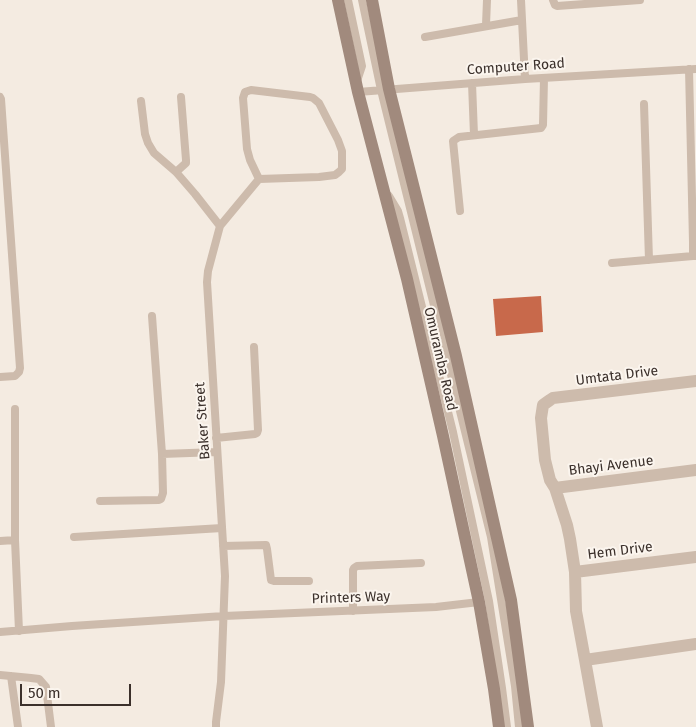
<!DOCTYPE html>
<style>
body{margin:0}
#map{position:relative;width:696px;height:727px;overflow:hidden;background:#f4ebe1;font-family:"Fira Sans",sans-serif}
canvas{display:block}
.scale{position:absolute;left:20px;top:684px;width:111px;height:22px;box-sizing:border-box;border:2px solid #3b302b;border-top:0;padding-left:6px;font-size:15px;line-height:18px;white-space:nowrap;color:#3b302b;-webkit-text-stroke:4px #fbf5ee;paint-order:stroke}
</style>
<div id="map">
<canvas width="696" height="727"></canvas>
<div class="scale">50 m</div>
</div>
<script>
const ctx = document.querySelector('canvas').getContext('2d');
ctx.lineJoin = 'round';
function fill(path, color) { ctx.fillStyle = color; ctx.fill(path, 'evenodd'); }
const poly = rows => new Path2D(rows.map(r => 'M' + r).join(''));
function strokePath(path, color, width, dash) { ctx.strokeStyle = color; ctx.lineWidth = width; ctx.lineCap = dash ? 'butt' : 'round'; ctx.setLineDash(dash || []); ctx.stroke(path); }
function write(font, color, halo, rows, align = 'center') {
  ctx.font = font + ' "Fira Sans",sans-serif'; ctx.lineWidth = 4; ctx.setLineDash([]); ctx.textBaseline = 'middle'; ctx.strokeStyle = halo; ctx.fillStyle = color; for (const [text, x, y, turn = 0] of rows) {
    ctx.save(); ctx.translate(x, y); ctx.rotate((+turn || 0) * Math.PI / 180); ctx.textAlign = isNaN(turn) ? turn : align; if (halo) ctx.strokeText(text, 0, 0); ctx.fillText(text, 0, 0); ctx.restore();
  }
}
const building = poly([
 [541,296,543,332,496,336,493,299]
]);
const service = poly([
 [348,0,362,66,357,81],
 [362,0,381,90,491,537,515,686,519,727],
 [521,0,525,79],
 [553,0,555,5,557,6,640,0],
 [486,25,487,0],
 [425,37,522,20],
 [689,69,693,242,693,256,696,256],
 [472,83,474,135],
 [358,92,525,79,696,69],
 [0,97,1,99,20,368,19,372,15,376,0,377],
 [141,101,145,134,148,143,154,153,176,172,195,194,220,226],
 [644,104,649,260],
 [176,172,186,163,186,160,181,97],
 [389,196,398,211,400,218,453,432,489,601,502,688,507,727],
 [460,211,453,141,459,137,541,128,543,125,544,78],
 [612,263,693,256],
 [152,316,162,454,217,452],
 [15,409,15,540,19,631],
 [216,438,255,434,257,433,258,430,254,347],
 [100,501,159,500,161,499,163,493,162,454],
 [74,537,222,528],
 [0,541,15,540],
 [223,546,266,545,267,549,271,580,274,581,309,581],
 [353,611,353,570,354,568,357,566,421,563],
 [0,632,72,626,224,616,436,607,479,602],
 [0,675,31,678,39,679,46,687,51,727],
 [11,676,18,727],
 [216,727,216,722,221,682,225,576,207,282,208,271,220,226,259,179,319,177,335,175,339,172,342,169,342,151,338,140,319,103,313,98,310,97,251,90,245,92,243,98,247,149,250,160,259,179]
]);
const minor = poly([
 [696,381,553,398,550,400,543,405,541,418,545,460,550,480,555,488,696,470],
 [555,488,567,525,570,539,575,572,696,557],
 [575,572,576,611,585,660,696,644],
 [585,660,597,727]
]);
const secondary = poly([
 [338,0,358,92,407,279,443,436,479,602,494,689,499,727],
 [372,0,389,89,456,356,511,600,528,727]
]);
const streetNames = [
 ["Computer Road",516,67,-4],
 ["Omuramba Road",440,359,77],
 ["Umtata Drive",617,376,-7],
 ["Baker Street",203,421,-94],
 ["Bhayi Avenue",611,466,-7],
 ["Hem Drive",620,551,-7],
 ["Printers Way",351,598,-2]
];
fill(building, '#c8694b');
strokePath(service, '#cdbbac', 8);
strokePath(minor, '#cdbbac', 12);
strokePath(secondary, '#a18a7d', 12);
write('14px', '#3b302b', '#fbf5ee', streetNames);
</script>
